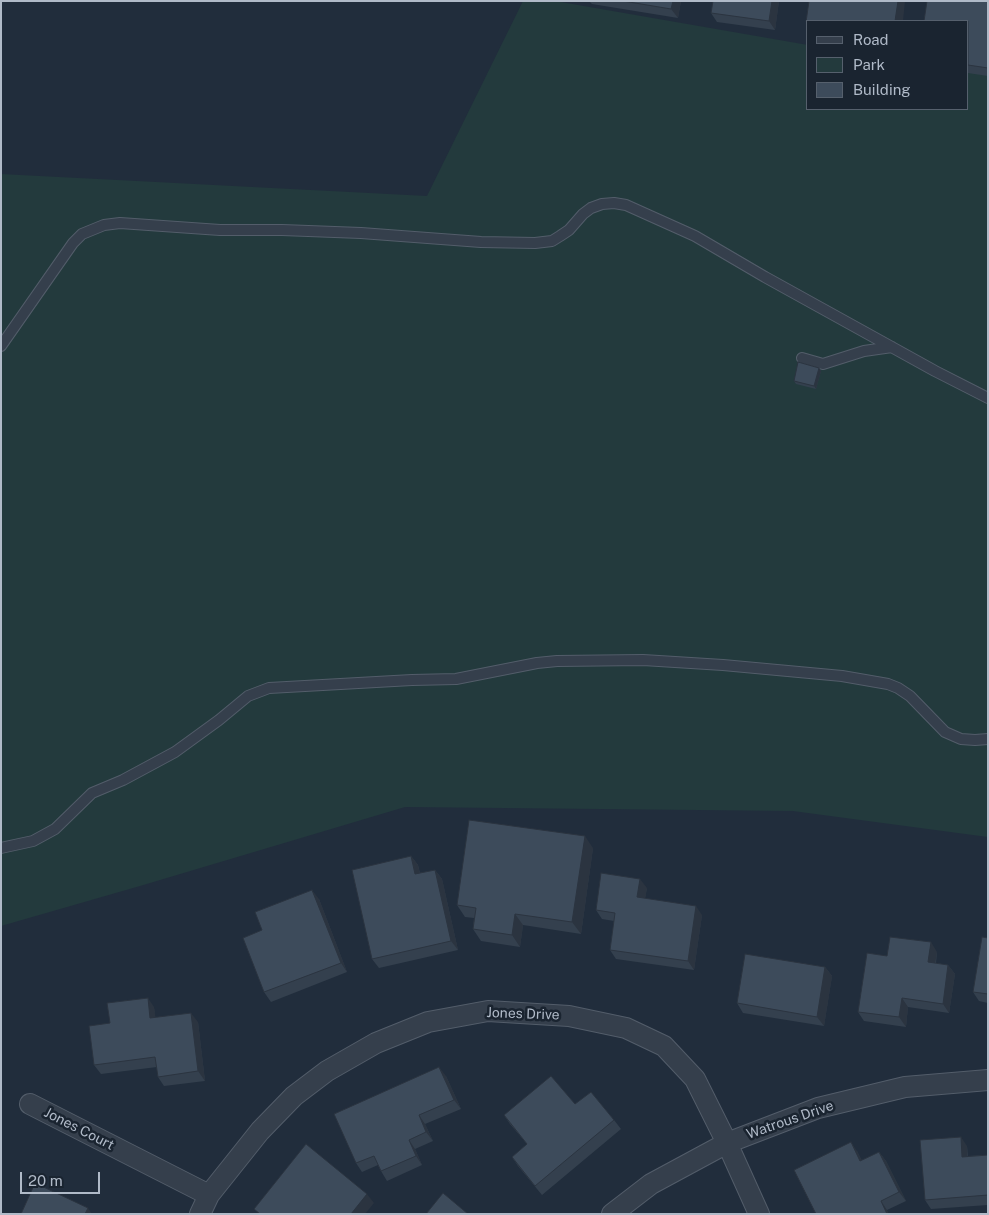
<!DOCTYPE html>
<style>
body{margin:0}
#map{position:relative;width:989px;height:1215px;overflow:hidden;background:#212d3c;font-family:"Public Sans",sans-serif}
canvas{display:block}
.frame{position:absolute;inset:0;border:2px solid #b0bac8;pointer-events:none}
.legend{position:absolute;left:806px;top:20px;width:162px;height:90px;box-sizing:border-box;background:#1a2430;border:1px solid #56606d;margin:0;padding:6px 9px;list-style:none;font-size:15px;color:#b0bac8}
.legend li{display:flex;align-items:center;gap:10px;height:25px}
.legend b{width:25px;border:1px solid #56606d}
.scale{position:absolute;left:20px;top:1172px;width:80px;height:22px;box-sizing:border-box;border:2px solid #b0bac8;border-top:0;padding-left:6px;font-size:15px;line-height:18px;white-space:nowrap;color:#b0bac8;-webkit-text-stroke:4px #1a2430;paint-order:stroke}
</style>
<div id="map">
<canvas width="989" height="1215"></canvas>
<div class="frame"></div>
<ul class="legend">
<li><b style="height:6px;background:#353f4c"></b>Road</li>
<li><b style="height:14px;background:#233a3d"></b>Park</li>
<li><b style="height:14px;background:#3d4b5b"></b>Building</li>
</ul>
<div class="scale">20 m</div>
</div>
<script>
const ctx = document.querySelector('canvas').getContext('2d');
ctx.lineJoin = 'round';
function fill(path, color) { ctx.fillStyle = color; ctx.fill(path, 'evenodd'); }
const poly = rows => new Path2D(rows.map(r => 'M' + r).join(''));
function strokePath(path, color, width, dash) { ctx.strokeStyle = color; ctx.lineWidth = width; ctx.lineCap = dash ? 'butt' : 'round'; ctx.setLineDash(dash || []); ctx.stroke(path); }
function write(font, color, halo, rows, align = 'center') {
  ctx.font = font + ' "Public Sans",sans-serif'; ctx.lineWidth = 5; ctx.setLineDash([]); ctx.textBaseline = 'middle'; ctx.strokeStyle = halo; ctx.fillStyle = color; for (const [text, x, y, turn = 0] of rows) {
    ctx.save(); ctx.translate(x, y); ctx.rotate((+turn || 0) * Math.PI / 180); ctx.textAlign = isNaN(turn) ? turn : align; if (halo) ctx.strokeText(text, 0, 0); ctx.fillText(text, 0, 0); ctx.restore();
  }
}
const green = poly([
 [523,1,555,1,808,45,808,109,968,109,968,72,988,75,988,837,793,811,405,807,140,886,1,926,1,174,427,196]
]);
const lane = poly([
 [1,346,73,243,82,234,104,225,120,223,220,230,282,230,361,233,481,242,535,243,552,241,560,236,569,230,583,214,591,208,602,204,614,203,626,205,695,236,765,277,935,371,988,398],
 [802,358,823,364,864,351,892,347],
 [1,848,33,841,55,829,92,793,123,780,175,752,219,720,248,696,269,688,412,680,456,679,537,663,557,661,643,660,723,665,842,676,888,684,898,688,910,696,945,732,961,739,975,740,988,739]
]);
const street = poly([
 [30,1104,209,1195],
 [200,1214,209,1195,260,1131,294,1096,327,1071,376,1043,428,1022,488,1011,569,1016,626,1028,664,1046,695,1079,727,1143,759,1214],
 [612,1214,651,1184,727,1143,818,1108,905,1087,988,1080]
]);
const wall = poly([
 [589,1,681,1,678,18,592,4],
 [779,1,775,30,717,22,711,13],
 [988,1,988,76,968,73,968,21],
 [819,368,821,371,816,389,796,384,794,381],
 [593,848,581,934,523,925,520,947,481,941,473,929,474,918,465,917,457,905],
 [411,856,418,865,420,873,435,870,442,879,458,950,379,968,372,959],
 [647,888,645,898,702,915,694,970,616,959,610,950,614,921,602,919,596,910],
 [319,899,347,972,271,1002,264,992,262,930],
 [988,938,988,1003,979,1001,973,992],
 [937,952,936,963,948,965,955,974,949,1013,908,1007,906,1027,864,1021,858,1012],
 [825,967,832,976,824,1026,743,1013,737,1003],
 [154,1007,155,1017,198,1022,205,1081,164,1086,158,1077,157,1067,101,1074,94,1065,110,1023],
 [446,1076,461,1109,425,1124,433,1141,415,1149,422,1165,387,1181,381,1171,378,1165,362,1172,356,1163],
 [575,1104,614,1120,621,1129,542,1195,518,1166,512,1157,527,1144,510,1124,504,1115],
 [967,1146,968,1156,988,1155,988,1205,931,1209,925,1200],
 [857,1151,862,1161,879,1152,886,1161,906,1201,887,1210,816,1214]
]);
const shadedWall = poly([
 [673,1,681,1,678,18,671,9],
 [772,1,779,1,775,30,769,21],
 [898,1,905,1,903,21,895,21],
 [819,368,821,371,816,389,814,386],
 [585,836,593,848,581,934,572,922],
 [411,856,418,865,422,883,415,874],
 [435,870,442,879,458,950,451,941],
 [640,879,647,888,644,906,637,897],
 [312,890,319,899,347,972,341,963],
 [696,906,702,915,694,970,688,961],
 [515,914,523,925,520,947,512,935],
 [931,942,937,952,934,971,928,962],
 [948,965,955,974,949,1013,943,1004],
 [825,967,832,976,824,1026,817,1017],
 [148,998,154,1007,157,1027,150,1018],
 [902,998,908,1007,906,1027,899,1017],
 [191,1013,198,1022,205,1081,198,1071],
 [439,1067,446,1076,461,1109,454,1100],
 [419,1115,425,1124,433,1141,426,1132],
 [961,1137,967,1146,968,1166,962,1157],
 [409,1140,415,1149,422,1165,416,1156],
 [851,1142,857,1151,867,1171,860,1161],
 [879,1152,886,1161,906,1201,899,1192],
 [367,1194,374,1203,365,1214,351,1214],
 [881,1201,887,1210,889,1214,887,1214],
 [88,1208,92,1214,85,1214]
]);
const building = poly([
 [623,1,673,1,671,9,623,1],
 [713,1,772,1,769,21,711,13,713,1],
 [809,1,898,1,895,21,808,21,808,22,806,22,809,1],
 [927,1,988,1,988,68,968,65,968,21,924,21,927,1],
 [798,362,819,368,814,386,794,381,798,362],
 [469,820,585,836,572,922,515,914,512,935,473,929,476,908,457,905,469,820],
 [411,856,415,874,435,870,451,941,372,959,352,870,411,856],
 [601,873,640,879,637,897,696,906,688,961,610,950,615,913,596,910,601,873],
 [312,890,341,963,264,992,243,938,262,930,255,912,312,890],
 [890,937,931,942,928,962,948,965,943,1004,902,998,899,1017,858,1012,867,953,887,956,890,937],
 [982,937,988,938,988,994,973,992,982,937],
 [745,954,825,967,817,1017,737,1003,745,954],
 [148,998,150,1018,191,1013,198,1071,158,1077,155,1057,94,1065,89,1026,110,1023,107,1003,148,998],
 [439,1067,454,1100,419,1115,426,1132,409,1140,416,1156,381,1171,374,1156,356,1163,334,1114,439,1067],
 [551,1076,575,1104,591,1092,614,1120,535,1186,512,1157,527,1144,504,1115,551,1076],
 [961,1137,962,1157,988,1155,988,1195,925,1200,920,1140,961,1137],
 [851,1142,860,1161,879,1152,899,1192,881,1201,887,1214,816,1214,794,1170,851,1142],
 [306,1144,367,1194,351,1214,260,1214,254,1209,306,1144],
 [35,1183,88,1208,85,1214,21,1214,35,1183],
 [443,1193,468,1214,426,1214,443,1193]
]);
const streetNames = [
 ["Jones Drive",523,1014,2],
 ["Watrous Drive",790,1120,-19],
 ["Jones Court",79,1129,27]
];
fill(green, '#233a3d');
strokePath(lane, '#535d6a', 12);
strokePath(street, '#535d6a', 22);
strokePath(lane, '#353f4c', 10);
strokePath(street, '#353f4c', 20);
fill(wall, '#34404e');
fill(shadedWall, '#2b3440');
fill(building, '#3d4b5b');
strokePath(building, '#2b3440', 1);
write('14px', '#b0bac8', '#1a2430', streetNames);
</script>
